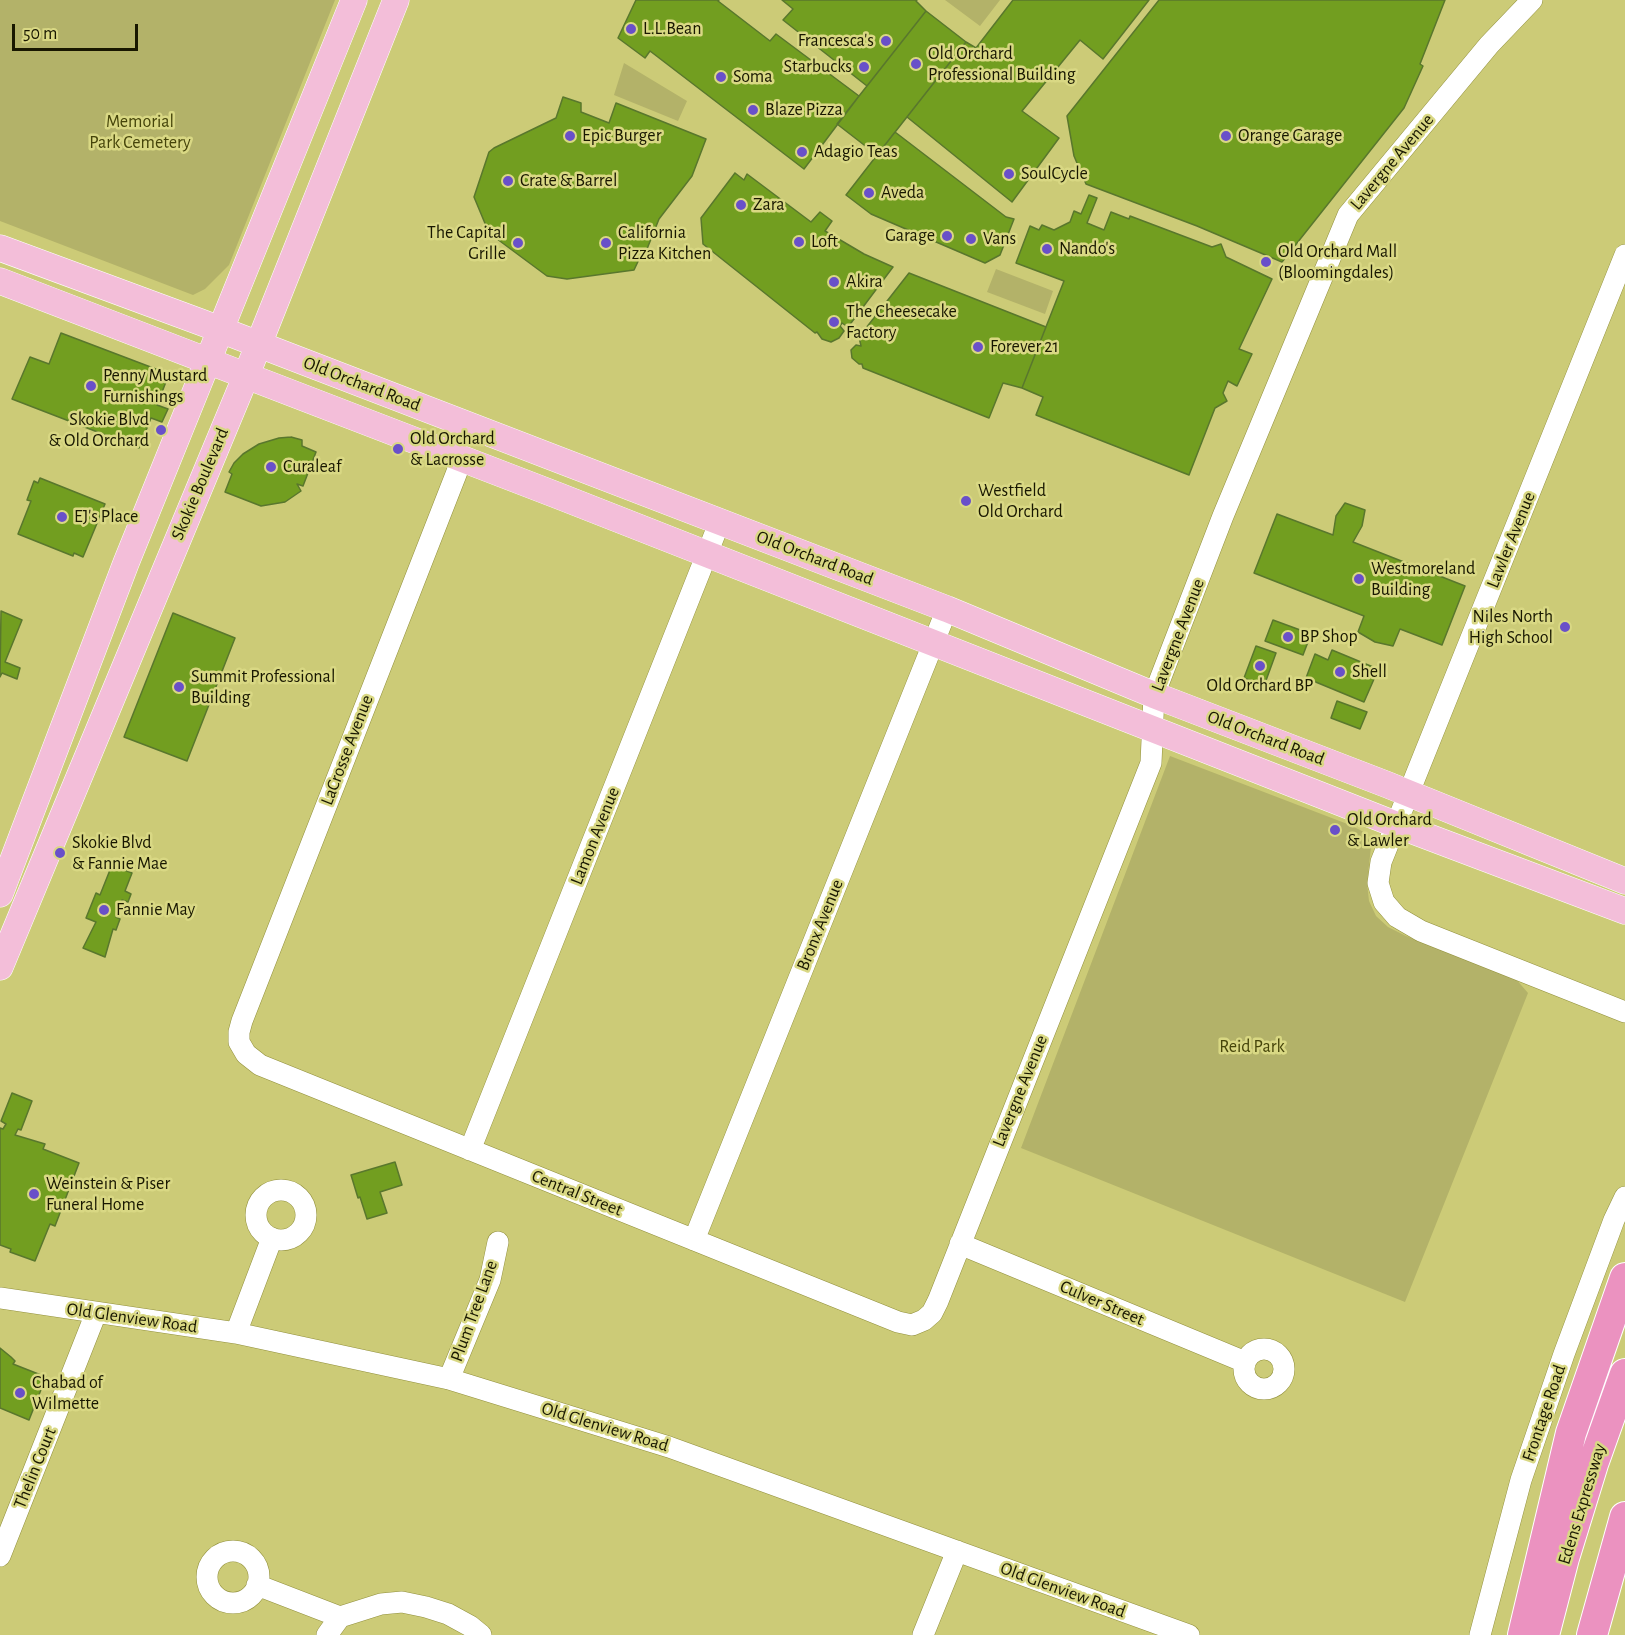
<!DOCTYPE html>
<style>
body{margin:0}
#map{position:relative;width:1625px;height:1635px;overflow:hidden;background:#cccb77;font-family:"Alegreya Sans",sans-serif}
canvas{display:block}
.scale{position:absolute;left:12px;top:24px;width:126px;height:27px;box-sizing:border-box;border:3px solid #181700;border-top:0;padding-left:8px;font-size:18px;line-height:21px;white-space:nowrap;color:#181700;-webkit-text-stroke:4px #d9d884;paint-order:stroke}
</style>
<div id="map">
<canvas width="1625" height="1635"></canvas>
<div class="scale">50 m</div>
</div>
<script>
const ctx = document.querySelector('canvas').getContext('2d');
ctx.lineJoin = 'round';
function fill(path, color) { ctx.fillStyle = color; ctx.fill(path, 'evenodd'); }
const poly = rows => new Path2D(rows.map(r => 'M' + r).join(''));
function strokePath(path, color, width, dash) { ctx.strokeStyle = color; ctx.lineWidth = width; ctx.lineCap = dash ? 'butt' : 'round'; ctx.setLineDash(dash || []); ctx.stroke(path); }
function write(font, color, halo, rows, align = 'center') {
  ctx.font = font + ' "Alegreya Sans",sans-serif'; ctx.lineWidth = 5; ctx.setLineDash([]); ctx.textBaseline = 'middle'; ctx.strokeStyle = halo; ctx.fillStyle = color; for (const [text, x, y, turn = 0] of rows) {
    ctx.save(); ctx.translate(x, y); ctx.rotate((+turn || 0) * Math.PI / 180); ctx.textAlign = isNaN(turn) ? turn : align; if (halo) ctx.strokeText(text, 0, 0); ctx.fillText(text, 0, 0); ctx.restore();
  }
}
const green = poly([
 [0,0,335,0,229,265,205,289,193,295,0,221],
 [945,0,1000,0,980,26],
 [624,63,687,101,678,121,614,95],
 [996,269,1053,291,1045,314,987,292],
 [1170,756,1350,825,1362,831,1369,839,1371,847,1367,883,1369,901,1376,916,1388,927,1406,936,1515,978,1528,993,1405,1302,1021,1148]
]);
const building = poly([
 [636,0,719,0,718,1,770,41,776,34,859,96,804,169,650,51,645,58,618,38,636,0],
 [782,0,917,0,916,1,926,11,867,86,783,20,793,9,782,0],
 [1013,0,1149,0,1103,59,1080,40,1022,111,1059,138,1012,202,907,117,966,42,976,48,1013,0],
 [1159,0,1445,0,1420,64,1423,66,1404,108,1282,262,1197,226,1086,184,1074,156,1067,116,1159,0],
 [926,11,966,42,877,155,837,124,926,11],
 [563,97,581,103,581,112,609,123,616,103,706,139,692,176,659,219,645,254,642,253,634,270,567,279,547,276,489,233,474,197,489,152,494,148,556,118,563,97],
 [895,132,1006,217,1014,219,1000,255,985,263,871,214,846,195,895,132],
 [735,173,744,180,747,174,811,222,820,212,832,221,825,231,864,254,893,267,848,327,842,323,840,326,844,331,839,338,831,342,822,339,817,332,815,333,703,244,701,218,735,173],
 [1089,195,1097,198,1087,223,1104,230,1111,212,1129,219,1130,216,1212,247,1221,244,1226,257,1272,279,1239,349,1252,354,1237,386,1228,381,1223,393,1227,401,1215,408,1189,475,1036,415,1043,397,1022,388,1064,281,1016,263,1030,226,1039,230,1042,225,1054,230,1070,222,1074,211,1081,214,1089,195],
 [909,273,1046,327,1022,388,1003,383,989,418,863,368,862,364,859,364,852,358,851,350,856,345,861,346,859,337,909,273],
 [61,333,169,374,157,405,168,409,162,422,151,418,139,448,12,399,30,357,49,364,61,333],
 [291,437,302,440,302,446,316,452,303,486,297,484,301,491,285,502,261,506,225,492,232,474,229,472,234,463,243,454,259,444,279,438,291,437],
 [40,478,105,504,83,557,74,553,73,556,18,534,31,501,27,500,34,481,38,483,40,478],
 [1345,503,1365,510,1362,526,1353,542,1465,586,1442,645,1400,629,1393,646,1375,642,1358,632,1364,616,1254,573,1277,514,1333,535,1336,516,1345,503],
 [1,611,22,620,5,662,20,668,17,679,2,673,0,677,1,611],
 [173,613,235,638,187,761,124,737,173,613],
 [1273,620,1311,634,1303,655,1265,641,1273,620],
 [1256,646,1276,653,1264,686,1244,678,1256,646],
 [1332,650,1373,667,1369,677,1374,679,1364,702,1306,678,1315,654,1328,660,1332,650],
 [1337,701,1367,712,1360,729,1331,718,1337,701],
 [112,865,132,873,125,891,131,894,128,902,122,900,116,917,120,919,116,930,113,929,105,957,83,948,96,922,86,918,96,893,100,895,112,865],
 [12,1093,32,1101,21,1130,18,1129,15,1135,45,1144,43,1149,79,1163,55,1226,50,1224,35,1261,10,1252,11,1249,0,1245,0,1128,3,1129,6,1124,1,1121,12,1093],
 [395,1162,402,1185,380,1192,387,1213,367,1219,360,1197,358,1198,351,1175,395,1162],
 [0,1348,11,1357,15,1361,13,1364,46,1377,29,1420,0,1408,0,1348]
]);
const minor = poly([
 [1625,255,1381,862,1378,883,1384,902,1397,917,1421,931,1625,1012],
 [462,459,242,1021,239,1032,239,1042,246,1054,260,1065,898,1322,912,1325,924,1320,932,1313,938,1301,1151,763,1154,695,1223,516,1348,215,1489,45,1532,0],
 [470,1150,720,521],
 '256 1215a25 25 0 1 1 50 0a25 25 0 1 1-50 0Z',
 [694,1240,947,609],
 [960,1244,1245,1362],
 [0,1298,236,1333,449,1379,669,1447,1189,1635],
 [236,1333,272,1238],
 '1244 1369a20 20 0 1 1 40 0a20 20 0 1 1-40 0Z',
 [449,1379,490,1280,498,1242],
 '207 1577a26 26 0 1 1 52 0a26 26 0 1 1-52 0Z',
 [0,1556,96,1313],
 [257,1585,340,1617,381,1604,402,1602,426,1607,448,1614,470,1626,481,1635],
 [327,1635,340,1617],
 [923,1635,957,1551],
 [1480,1635,1521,1480,1564,1354,1614,1220,1625,1197]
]);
const major = poly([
 [0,248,203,323,947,609,1154,695,1388,785,1625,881],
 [0,281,559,496,1397,825,1625,911],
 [0,894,126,563,354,0],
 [0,967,246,376,396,0]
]);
const highway = poly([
 [1523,1635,1571,1433,1625,1278],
 [1544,1635,1564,1558,1593,1464,1625,1374],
 [1592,1635,1625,1517]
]);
const markers = [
 [631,29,6,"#6950c9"],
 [886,41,6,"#6950c9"],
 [916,64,6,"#6950c9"],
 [864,67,6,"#6950c9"],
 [721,77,6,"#6950c9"],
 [753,110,6,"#6950c9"],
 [570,136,6,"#6950c9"],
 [1226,136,6,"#6950c9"],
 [802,152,6,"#6950c9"],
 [1009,174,6,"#6950c9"],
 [508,181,6,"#6950c9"],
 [869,193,6,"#6950c9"],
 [741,205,6,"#6950c9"],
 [947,236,6,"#6950c9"],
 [971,239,6,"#6950c9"],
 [799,242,6,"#6950c9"],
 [518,243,6,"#6950c9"],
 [606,243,6,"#6950c9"],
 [1047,249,6,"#6950c9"],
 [1266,262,6,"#6950c9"],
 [834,282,6,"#6950c9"],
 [834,322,6,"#6950c9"],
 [978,347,6,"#6950c9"],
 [91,386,6,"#6950c9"],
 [161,430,6,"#6950c9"],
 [398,449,6,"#6950c9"],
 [271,467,6,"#6950c9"],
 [966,501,6,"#6950c9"],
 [62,517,6,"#6950c9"],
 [1359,579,6,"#6950c9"],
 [1565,627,6,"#6950c9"],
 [1288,637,6,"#6950c9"],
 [1260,666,6,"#6950c9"],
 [1340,672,6,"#6950c9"],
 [179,687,6,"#6950c9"],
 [1335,830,6,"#6950c9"],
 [60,853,6,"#6950c9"],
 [104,910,6,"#6950c9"],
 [34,1194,6,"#6950c9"],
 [20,1393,6,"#6950c9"]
];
const poiNames = [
 ["L.L.Bean",643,29],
 ["Francesca's",874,41,"right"],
 ["Old Orchard",928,54],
 ["Professional Building",928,75],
 ["Starbucks",852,67,"right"],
 ["Soma",733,77],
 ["Blaze Pizza",765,110],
 ["Epic Burger",582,136],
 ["Orange Garage",1238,136],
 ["Adagio Teas",814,152],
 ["SoulCycle",1021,174],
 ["Crate & Barrel",520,181],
 ["Aveda",881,193],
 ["Zara",753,205],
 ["The Capital",506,233,"right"],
 ["Grille",506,254,"right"],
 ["California",618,233],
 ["Pizza Kitchen",618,254],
 ["Garage",935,236,"right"],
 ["Vans",983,239],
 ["Loft",811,242],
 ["Nando's",1059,249],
 ["Old Orchard Mall",1278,252],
 ["(Bloomingdales)",1278,273],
 ["Akira",846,282],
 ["The Cheesecake",846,312],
 ["Factory",846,333],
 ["Forever 21",990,347],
 ["Penny Mustard",103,376],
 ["Furnishings",103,397],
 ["Skokie Blvd",149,420,"right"],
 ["& Old Orchard",149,441,"right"],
 ["Old Orchard",410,439],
 ["& Lacrosse",410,460],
 ["Curaleaf",283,467],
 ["Westfield",978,491],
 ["Old Orchard",978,512],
 ["EJ's Place",74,517],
 ["Westmoreland",1371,569],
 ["Building",1371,590],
 ["Niles North",1553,617,"right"],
 ["High School",1553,638,"right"],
 ["BP Shop",1300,637],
 ["Shell",1352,672],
 ["Summit Professional",191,677],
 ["Building",191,698],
 ["Old Orchard BP",1260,686,"center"],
 ["Old Orchard",1347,820],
 ["& Lawler",1347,841],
 ["Skokie Blvd",72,843],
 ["& Fannie Mae",72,864],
 ["Fannie May",116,910],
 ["Weinstein & Piser",46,1184],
 ["Funeral Home",46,1205],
 ["Chabad of",32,1383],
 ["Wilmette",32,1404]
];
const parkNames = [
 ["Memorial",140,122],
 ["Park Cemetery",140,143],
 ["Reid Park",1252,1047]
];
const streetNames = [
 ["Lavergne Avenue",1392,162,-50],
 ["Old Orchard Road",362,384,21],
 ["Skokie Boulevard",200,484,-67],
 ["Lawler Avenue",1511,540,-68],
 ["Old Orchard Road",815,558,21],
 ["Lavergne Avenue",1178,635,-69],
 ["Old Orchard Road",1266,738,21],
 ["LaCrosse Avenue",347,750,-69],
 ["Lamon Avenue",595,836,-68],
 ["Bronx Avenue",820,925,-68],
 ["Lavergne Avenue",1020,1091,-68],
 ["Central Street",577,1193,22],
 ["Culver Street",1102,1303,23],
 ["Plum Tree Lane",474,1311,-70],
 ["Old Glenview Road",132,1318,8],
 ["Frontage Road",1544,1413,-71],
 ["Old Glenview Road",605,1427,17],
 ["Thelin Court",35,1468,-68],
 ["Edens Expressway",1582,1504,-73],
 ["Old Glenview Road",1063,1590,20]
];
fill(green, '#b3b269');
fill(building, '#729e20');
strokePath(building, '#59772d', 1.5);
strokePath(minor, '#92903c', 22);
strokePath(major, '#fff', 27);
strokePath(highway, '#fff', 32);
strokePath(minor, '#fff', 21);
strokePath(major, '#f3bed9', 26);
strokePath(highway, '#eb92c0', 30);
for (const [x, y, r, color] of markers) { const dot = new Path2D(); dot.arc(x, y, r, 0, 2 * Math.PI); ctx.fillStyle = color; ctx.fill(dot); strokePath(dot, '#d9d884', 2); }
write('18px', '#181700', '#d9d884', poiNames, 'left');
write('18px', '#45440a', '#d9d884', parkNames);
write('18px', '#181700', '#d9d884', streetNames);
</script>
